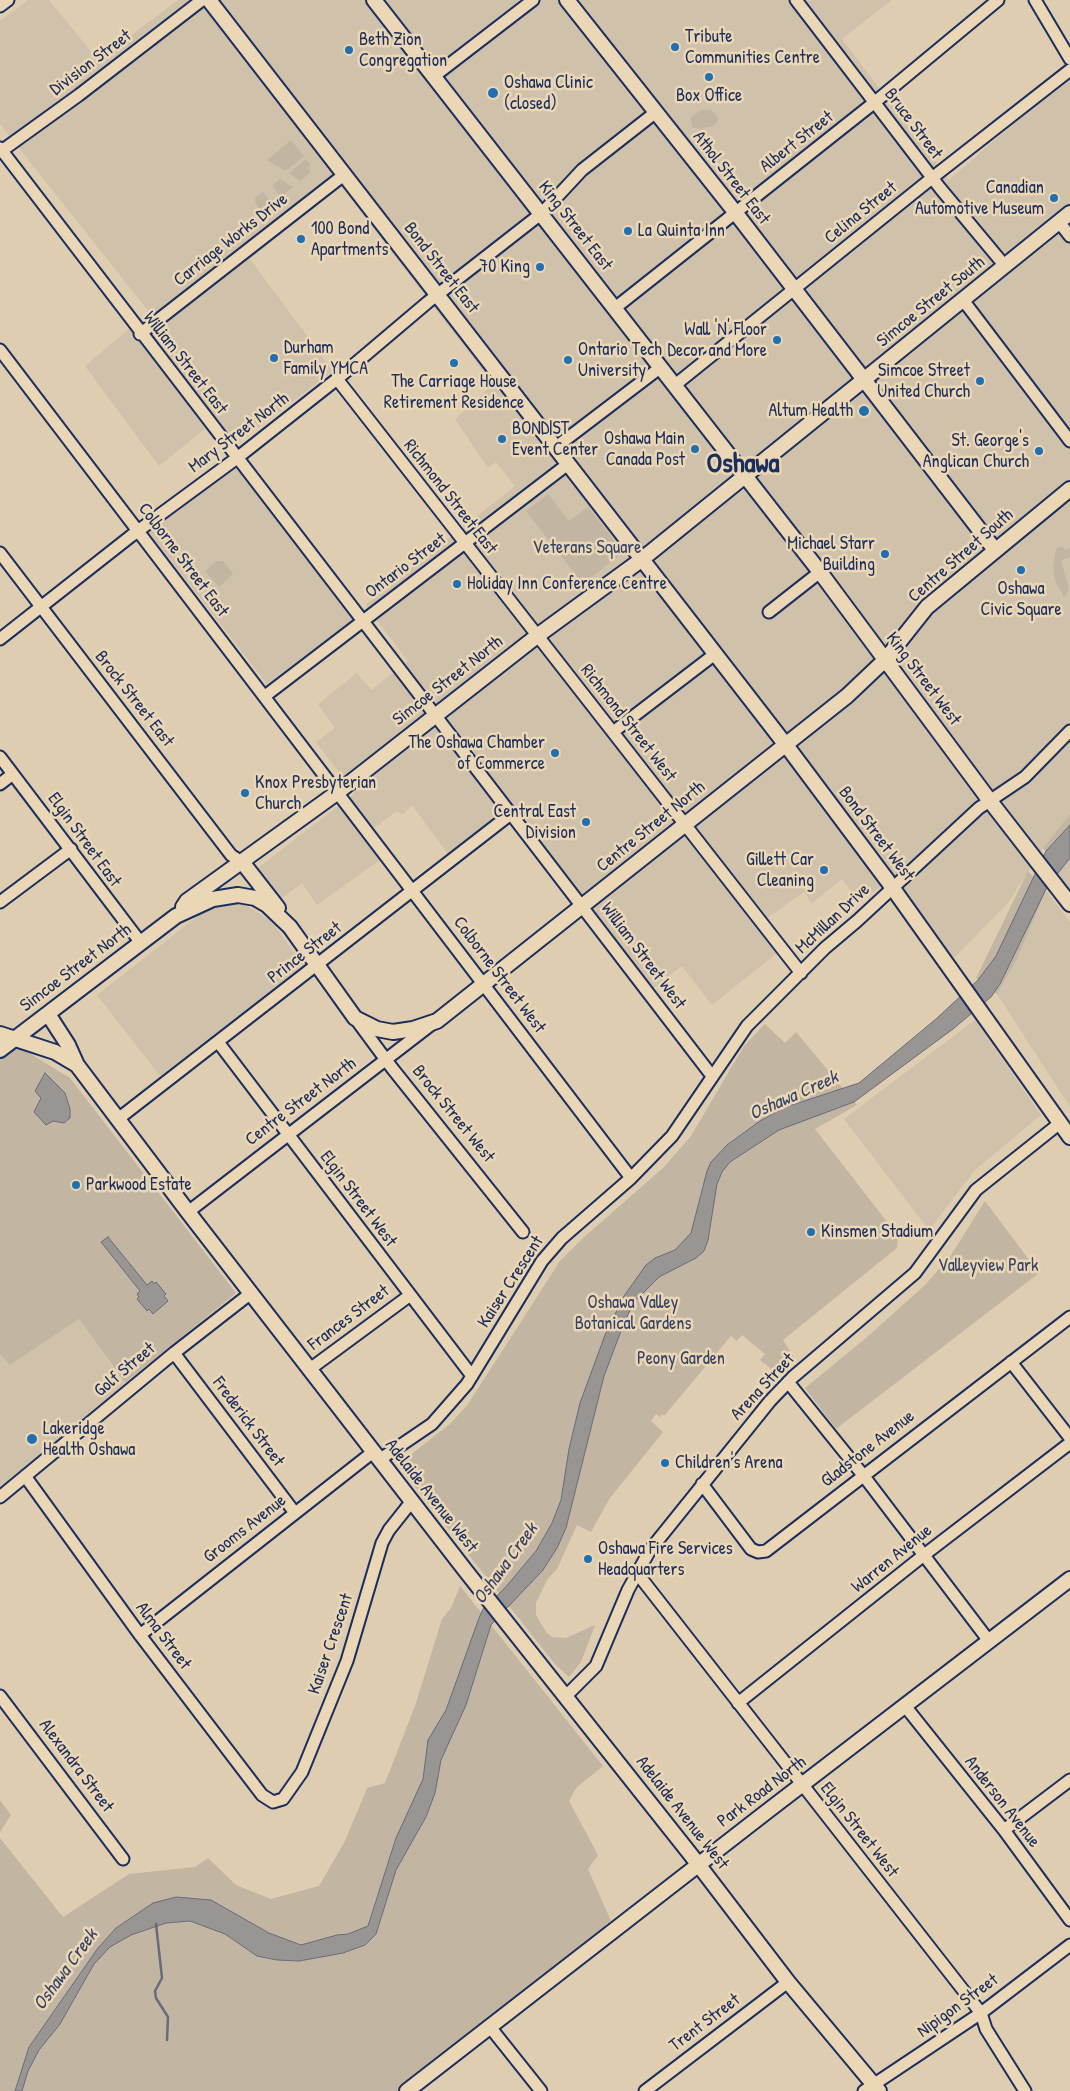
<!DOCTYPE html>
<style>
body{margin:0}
canvas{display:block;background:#decdb0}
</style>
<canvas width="1070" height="2091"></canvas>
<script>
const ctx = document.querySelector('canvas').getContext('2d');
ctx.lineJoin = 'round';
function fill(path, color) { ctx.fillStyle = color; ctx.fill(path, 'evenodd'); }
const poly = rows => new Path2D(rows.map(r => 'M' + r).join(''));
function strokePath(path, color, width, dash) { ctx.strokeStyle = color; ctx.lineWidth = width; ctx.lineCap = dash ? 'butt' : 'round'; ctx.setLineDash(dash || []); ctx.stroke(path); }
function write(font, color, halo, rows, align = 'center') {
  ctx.font = font + ' "Patrick Hand",sans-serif'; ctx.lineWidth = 5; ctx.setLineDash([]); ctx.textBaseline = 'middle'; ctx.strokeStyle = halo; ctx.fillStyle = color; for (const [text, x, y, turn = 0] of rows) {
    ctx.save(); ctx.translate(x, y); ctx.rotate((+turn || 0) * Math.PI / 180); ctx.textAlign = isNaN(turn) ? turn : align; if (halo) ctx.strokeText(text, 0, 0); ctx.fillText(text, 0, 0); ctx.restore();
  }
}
const built = poly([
 [28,0,49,0,98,60,178,0,892,0,842,39,949,180,1068,76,1070,79,1070,814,1043,848,1008,903,941,971,881,886,860,902,842,879,812,903,804,892,756,926,777,953,712,1005,682,966,642,997,511,823,456,865,412,805,402,815,397,811,363,836,381,859,317,905,302,883,278,901,258,868,355,793,316,742,335,728,318,704,357,673,371,690,408,661,365,605,515,486,496,462,488,468,455,419,493,384,341,186,250,259,333,371,225,452,205,429,159,466,85,366,149,312,0,124,0,21],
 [239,464,356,617,267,684,147,530],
 [1070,858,1070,890,1057,873],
 [1046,891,1070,922,1070,1107,997,994,1016,961],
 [239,901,271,921,304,966,160,1076,97,995,203,912],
 [975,1020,1041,1115,975,1170,929,1230,844,1119],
 [79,1319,127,1388,0,1490,0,1354,10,1365]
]);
const green = poly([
 [701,110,710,110,716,114,718,120,713,126,700,129,692,127,690,118],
 [291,140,304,156,286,171,267,160],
 [306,159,310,164,310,173,300,181,289,173],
 [280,179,293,187,281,197,272,186],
 [263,192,272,203,260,213,254,198],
 [548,494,569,521,588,507,619,547,618,556,583,584,526,511],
 [1062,546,1065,550,1070,548,1070,557,1061,560,1069,590,1064,597,1055,581,1053,567,1056,549],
 [217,561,223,561,233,574,219,587,205,571],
 [1070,814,1070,854,1058,867,1043,848],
 [1028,871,1046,891,1016,961,997,994,976,978],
 [765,1024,785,1043,796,1032,857,1105,815,1129,898,1236,897,1248,783,1340,794,1357,775,1372,760,1360,765,1354,742,1335,737,1341,731,1336,664,1416,662,1414,660,1417,656,1414,651,1421,663,1432,610,1498,591,1532,577,1525,557,1569,547,1580,536,1603,536,1615,546,1632,552,1637,566,1638,595,1625,581,1662,569,1677,554,1663,401,1469,401,1462,450,1424,468,1404,560,1261,584,1237,663,1168,691,1136,744,1046],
 [16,1045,70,1078,236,1293,125,1383,79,1319,10,1365,0,1354,0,1058],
 [985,1201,1039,1273,836,1429,805,1388,866,1338,925,1285,951,1255],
 [460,1586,603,1766,576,1788,569,1801,598,1855,588,1869,611,1921,605,1925,612,1935,410,2091,0,2091,0,1838,63,1917,129,1874,195,1867,208,1858,236,1885,271,1899,319,1886,345,1841,367,1788,385,1783,416,1703,442,1619,451,1608],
 [0,1800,11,1815,0,1832]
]);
const water = poly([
 [1070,825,1070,858,1047,887,1000,984,991,997,953,1029,854,1102,779,1130,730,1162,722,1172,717,1184,708,1240,704,1251,696,1258,659,1277,634,1302,624,1323,604,1376,566,1528,557,1548,543,1570,491,1625,466,1705,441,1760,435,1793,426,1817,396,1870,376,1934,365,1945,343,1953,299,1961,277,1960,257,1956,225,1934,190,1921,166,1923,131,1935,110,1947,94,1964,60,2024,39,2050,28,2071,22,2091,15,2091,29,2047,98,1948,116,1928,153,1903,176,1897,211,1900,269,1933,301,1945,337,1935,348,1934,368,1926,396,1838,423,1779,428,1740,446,1710,479,1618,483,1609,504,1589,536,1551,552,1523,561,1500,569,1449,580,1403,605,1335,624,1296,646,1265,655,1258,675,1250,691,1233,707,1171,711,1162,727,1145,760,1121,783,1108,859,1083,936,1019,978,980,996,956,1046,851,1070,825],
 [45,1073,65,1093,70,1109,70,1118,64,1123,53,1121,46,1125,34,1112,41,1098,35,1091,45,1073],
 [108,1237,147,1285,152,1281,154,1284,156,1282,166,1294,164,1296,168,1301,153,1314,149,1309,147,1311,137,1299,139,1297,137,1294,140,1291,101,1242,108,1237]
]);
const stream = poly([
 [156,1924,162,1978,155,1991,156,1998,168,2017,167,2040]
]);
const minor = poly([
 [796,0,940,188,1005,266],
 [1035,0,1070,59],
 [0,6,8,0],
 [433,77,533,0],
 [0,148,712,1076],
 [0,152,79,95,202,0],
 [1059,222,1070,236],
 [963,300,1070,441],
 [615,308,875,102,998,0],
 [140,334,345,174],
 [0,350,631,1178],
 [337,379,801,973],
 [675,385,932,178,1070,70],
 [556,447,661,367],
 [0,553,231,855,243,863],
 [769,612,820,572],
 [0,639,131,536,237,458,337,379,428,302,542,213,582,170,656,112],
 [265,696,568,464],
 [613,732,715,654],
 [0,757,141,943],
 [0,784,13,774],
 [0,902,71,849],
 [355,1018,392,1068,523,1232],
 [218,1042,472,1376],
 [118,1119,512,813],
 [188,1212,432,1024],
 [174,1353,295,1513],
 [1011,1362,1070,1438],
 [310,1369,409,1296],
 [788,1382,863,1475,989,1641],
 [379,1460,432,1424,467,1384,542,1261,562,1238,631,1178,672,1136,747,1026,825,948,857,921,979,808,1025,777,1070,731],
 [25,1476,140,1635,262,1795,273,1802,283,1799,302,1772,347,1661,382,1543,389,1530,412,1501],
 [702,1484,751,1549,758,1552,766,1551,1070,1317],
 [0,1497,174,1353,251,1293],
 [637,1573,981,2013,986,2029,1025,2091],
 [140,1635,373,1452],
 [0,1696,123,1859],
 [566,1696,596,1666,628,1590,650,1550,770,1401,793,1377,915,1273,976,1190,1060,1123],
 [738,1703,924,1555,1070,1443],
 [905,1706,1004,1830,1070,1920],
 [1004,1830,1070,1780],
 [490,2027,541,2091],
 [645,2091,788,1982],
 [864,2091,981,2013,1070,1945]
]);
const major = poly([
 [209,0,792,753,887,880,1070,1137],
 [374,0,820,572,990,801,1070,904],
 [567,0,735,212,995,550],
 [243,863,278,908],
 [183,907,187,901,338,792,537,636,641,560,1070,213],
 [48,1014,68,1045,77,1065],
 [0,1034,55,1052,77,1065,188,1212,465,1570,691,1855,788,1982,879,2091],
 [0,1050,176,916,213,899,238,895,255,898,267,905,290,927,355,1018,377,1029,393,1032,413,1029,437,1021,847,696,885,660,927,607,1070,489],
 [407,2091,765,1813,1070,1579]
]);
const markers = [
 [675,47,5,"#1f6fb2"],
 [349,50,5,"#1f6fb2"],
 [709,77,5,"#1f6fb2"],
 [493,93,6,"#1f6fb2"],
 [1054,198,5,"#1f6fb2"],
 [628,231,5,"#1f6fb2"],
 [301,239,5,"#1f6fb2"],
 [540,267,5,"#1f6fb2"],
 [777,340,5,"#1f6fb2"],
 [274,358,5,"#1f6fb2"],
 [568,360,5,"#1f6fb2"],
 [454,363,5,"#1f6fb2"],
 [980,381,5,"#1f6fb2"],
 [864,411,6,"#1f6fb2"],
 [502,439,5,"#1f6fb2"],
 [695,449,5,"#1f6fb2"],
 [1039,451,5,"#1f6fb2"],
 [885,554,5,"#1f6fb2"],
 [1021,570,5,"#1f6fb2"],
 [457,584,5,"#1f6fb2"],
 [555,753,5,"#1f6fb2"],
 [245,793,5,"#1f6fb2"],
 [586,822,5,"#1f6fb2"],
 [824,870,5,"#1f6fb2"],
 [76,1185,5,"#1f6fb2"],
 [811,1232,5,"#1f6fb2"],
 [32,1439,6,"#1f6fb2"],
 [665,1463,5,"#1f6fb2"],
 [588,1559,5,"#1f6fb2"]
];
const poiNames = [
 ["Tribute",685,37],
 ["Communities Centre",685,58],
 ["Beth Zion",359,40],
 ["Congregation",359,61],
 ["Oshawa Clinic",504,83],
 ["(closed)",504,104],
 ["Box Office",709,96,"center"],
 ["Canadian",1044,188,"right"],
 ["Automotive Museum",1044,209,"right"],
 ["100 Bond",311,229],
 ["Apartments",311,250],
 ["La Quinta Inn",638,231],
 ["70 King",530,267,"right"],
 ["Wall 'N' Floor",767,330,"right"],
 ["Decor and More",767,351,"right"],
 ["Durham",284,348],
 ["Family YMCA",284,369],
 ["Ontario Tech",578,350],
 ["University",578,371],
 ["Simcoe Street",970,371,"right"],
 ["United Church",970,392,"right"],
 ["The Carriage House",454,382,"center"],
 ["Retirement Residence",454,403,"center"],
 ["Altum Health",853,411,"right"],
 ["BOND|ST",512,429],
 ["Event Center",512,450],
 ["Oshawa Main",685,439,"right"],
 ["Canada Post",685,460,"right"],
 ["St. George's",1029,441,"right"],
 ["Anglican Church",1029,462,"right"],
 ["Michael Starr",875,544,"right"],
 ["Building",875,565,"right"],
 ["Holiday Inn Conference Centre",467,584],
 ["Oshawa",1021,589,"center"],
 ["Civic Square",1021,610,"center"],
 ["The Oshawa Chamber",545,743,"right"],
 ["of Commerce",545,764,"right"],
 ["Knox Presbyterian",255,783],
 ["Church",255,804],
 ["Central East",576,812,"right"],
 ["Division",576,833,"right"],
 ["Gillett Car",814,860,"right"],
 ["Cleaning",814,881,"right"],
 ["Parkwood Estate",86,1185],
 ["Kinsmen Stadium",821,1232],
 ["Lakeridge",43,1429],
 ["Health Oshawa",43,1450],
 ["Children's Arena",675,1463],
 ["Oshawa Fire Services",598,1549],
 ["Headquarters",598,1570]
];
const streetNames = [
 ["Division Street",91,63,-37],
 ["Bruce Street",913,124,53],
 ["Albert Street",797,142,-38],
 ["Athol Street East",731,178,52],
 ["Celina Street",861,213,-39],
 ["King Street East",575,226,52],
 ["Carriage Works Drive",231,240,-38],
 ["Bond Street East",441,268,52],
 ["Simcoe Street South",931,302,-39],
 ["William Street East",185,363,52],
 ["Mary Street North",239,433,-37],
 ["Richmond Street East",450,497,52],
 ["Centre Street South",961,556,-41],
 ["Colborne Street East",183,560,53],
 ["Ontario Street",406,566,-37],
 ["King Street West",923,679,53],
 ["Simcoe Street North",448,681,-38],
 ["Brock Street East",134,699,52],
 ["Richmond Street West",628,723,52],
 ["Centre Street North",651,827,-39],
 ["Bond Street West",876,834,53],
 ["Elgin Street East",84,840,54],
 ["McMillan Drive",833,919,-43],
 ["Prince Street",305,953,-38],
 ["William Street West",643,956,53],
 ["Simcoe Street North",76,968,-37],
 ["Colborne Street West",499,975,53],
 ["Centre Street North",301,1102,-37],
 ["Brock Street West",453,1114,51],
 ["Elgin Street West",358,1199,53],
 ["Kaiser Crescent",511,1282,-57],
 ["Frances Street",349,1318,-37],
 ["Golf Street",125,1370,-40],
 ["Arena Street",763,1387,-47],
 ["Frederick Street",248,1422,53],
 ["Gladstone Avenue",868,1449,-38],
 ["Adelaide Avenue West",431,1496,52],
 ["Grooms Avenue",245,1529,-38],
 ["Warren Avenue",892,1559,-39],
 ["Alma Street",163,1636,53],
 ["Kaiser Crescent",331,1644,-71],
 ["Alexandra Street",76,1766,53],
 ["Park Road North",762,1792,-37],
 ["Anderson Avenue",1002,1802,52],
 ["Adelaide Avenue West",682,1813,52],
 ["Elgin Street West",859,1830,52],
 ["Nipigon Street",958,2006,-36],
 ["Trent Street",705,2023,-37]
];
const parkNames = [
 ["Veterans Square",587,548],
 ["Valleyview Park",988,1266],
 ["Oshawa Valley",633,1303],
 ["Botanical Gardens",633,1324],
 ["Peony Garden",681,1359]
];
const waterNames = [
 ["Oshawa Creek",794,1096,-24],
 ["Oshawa Creek",506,1564,-54],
 ["Oshawa Creek",66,1970,-54]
];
const townNames = [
 ["Oshawa",743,465]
];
fill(built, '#d0c1aa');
fill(green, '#c2b6a3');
fill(water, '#999592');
strokePath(water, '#676c7d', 1);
strokePath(stream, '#676c7d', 2.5);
strokePath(minor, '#1b2f5e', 15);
strokePath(major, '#1b2f5e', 18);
strokePath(minor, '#ebd7b5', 11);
strokePath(major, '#ebd7b5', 14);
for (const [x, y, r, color] of markers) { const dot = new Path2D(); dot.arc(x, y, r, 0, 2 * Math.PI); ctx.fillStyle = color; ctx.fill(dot); strokePath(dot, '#ebd7b5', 2); }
write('18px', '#1b2f5e', '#ebd7b5', poiNames, 'left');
write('18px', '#1b2f5e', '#ebd7b5', streetNames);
write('18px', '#344368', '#ebd7b5', parkNames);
write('italic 19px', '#344368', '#ebd7b5', waterNames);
write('bold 28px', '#1b2f5e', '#ebd7b5', townNames);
</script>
